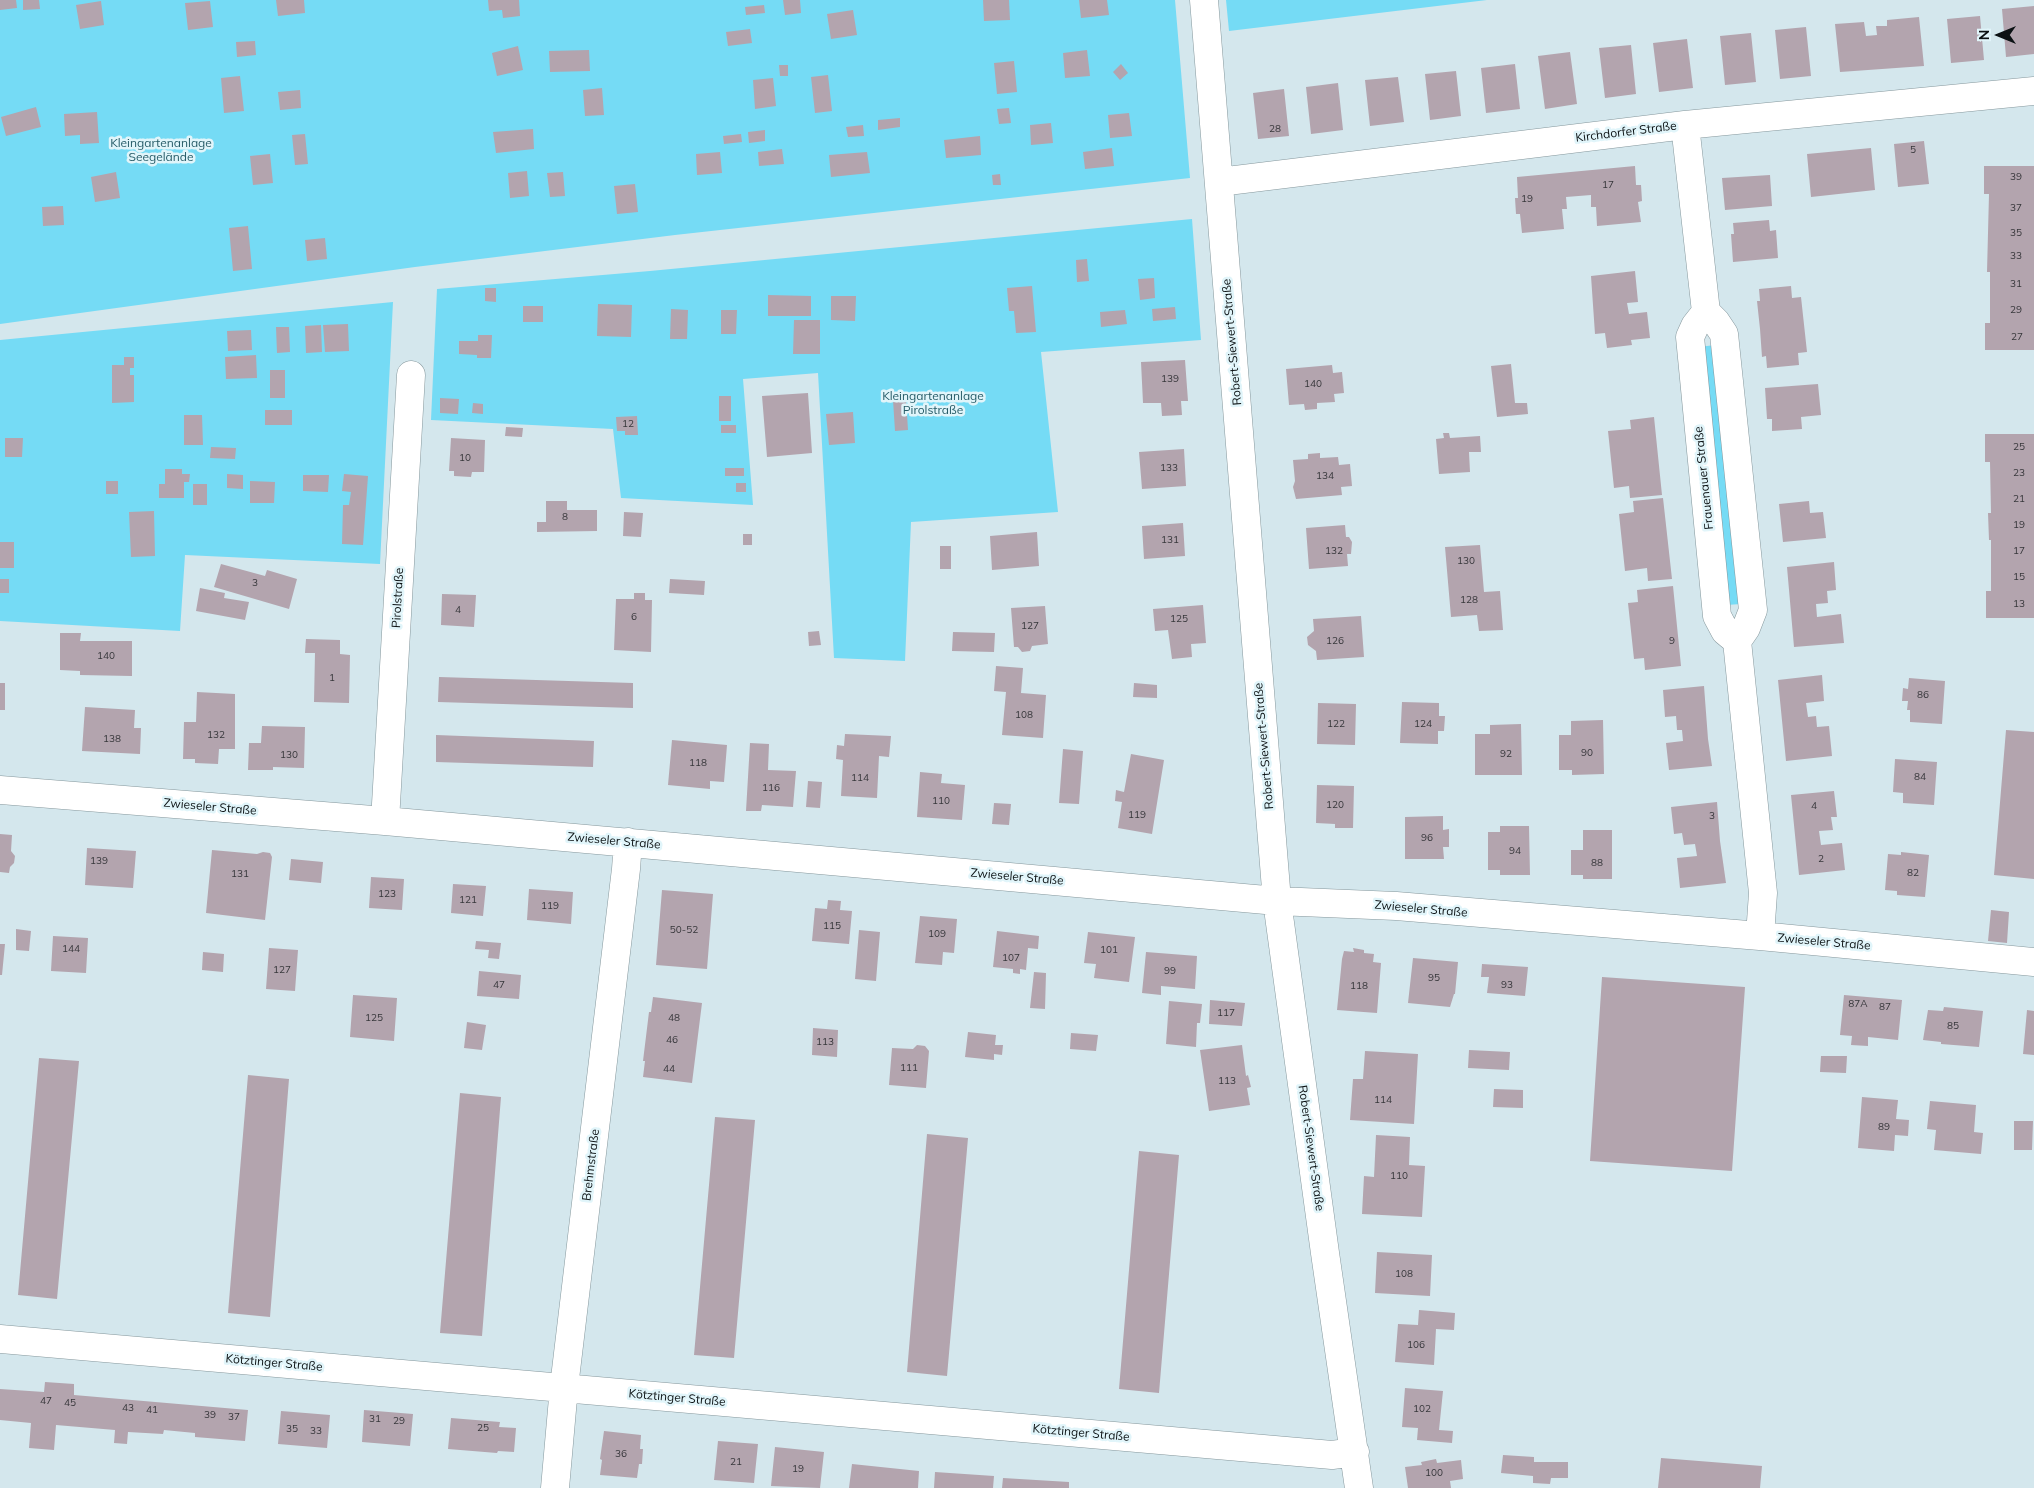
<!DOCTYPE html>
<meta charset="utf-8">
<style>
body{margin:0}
#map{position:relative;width:2034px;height:1488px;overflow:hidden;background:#d4e7ed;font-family:Mulish,sans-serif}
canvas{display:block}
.north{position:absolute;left:1974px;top:10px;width:50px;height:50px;-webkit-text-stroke:4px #e1f5fa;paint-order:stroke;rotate:270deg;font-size:14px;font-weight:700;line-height:20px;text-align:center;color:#0c1214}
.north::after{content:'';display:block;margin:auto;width:18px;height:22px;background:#0c1214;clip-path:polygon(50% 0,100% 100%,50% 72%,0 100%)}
</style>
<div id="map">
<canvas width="2034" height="1488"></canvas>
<div class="north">N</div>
</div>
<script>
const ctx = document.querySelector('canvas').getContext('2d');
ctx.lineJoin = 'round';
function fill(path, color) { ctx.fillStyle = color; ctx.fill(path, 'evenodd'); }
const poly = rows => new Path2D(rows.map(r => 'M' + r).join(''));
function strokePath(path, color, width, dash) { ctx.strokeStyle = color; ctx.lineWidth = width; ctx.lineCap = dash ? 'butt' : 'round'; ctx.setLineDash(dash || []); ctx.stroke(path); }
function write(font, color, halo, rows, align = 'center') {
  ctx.font = font + ' Mulish,sans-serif'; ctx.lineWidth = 5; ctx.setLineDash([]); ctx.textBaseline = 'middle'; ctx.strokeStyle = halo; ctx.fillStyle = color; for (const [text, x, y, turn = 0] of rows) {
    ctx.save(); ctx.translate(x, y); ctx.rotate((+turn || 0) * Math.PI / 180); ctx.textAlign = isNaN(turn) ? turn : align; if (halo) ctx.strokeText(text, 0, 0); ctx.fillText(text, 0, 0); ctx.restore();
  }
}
const green = poly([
 [0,0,1175,0,1190,178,675,235,415,267,0,324],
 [1226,0,1487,0,1229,31],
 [1192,219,1201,340,1041,352,1058,512,911,522,905,661,834,658,818,373,743,379,753,505,621,498,613,429,431,420,437,289,650,271],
 [393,302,380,564,185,555,180,631,0,621,0,340],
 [1715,345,1741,604,1726,605,1699,347]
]);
const building = poly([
 [0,0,16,0,17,8,0,10],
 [23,0,39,0,40,9,23,10],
 [276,0,304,0,305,13,278,16],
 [488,0,519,0,520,16,503,18,502,10,489,11],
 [783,0,800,0,801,13,785,15],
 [983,0,1009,0,1010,20,984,21],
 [1079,0,1107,0,1109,15,1081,18],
 [101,1,104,25,80,29,76,5],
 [210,1,213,27,188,30,185,3],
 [764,5,765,13,746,15,745,7],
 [2034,6,2034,54,2006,57,2002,9],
 [853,10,857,35,831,39,827,14],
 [1980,16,1984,60,1951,63,1947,19],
 [1919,17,1924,66,1840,72,1835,24,1864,22,1866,36,1877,35,1876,26,1887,26,1887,20],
 [1806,27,1811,76,1780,79,1775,30],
 [750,29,752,43,728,46,726,32],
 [1751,33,1756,82,1725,85,1720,36],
 [1687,39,1693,88,1659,92,1653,43],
 [255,41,256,55,237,57,236,42],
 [1631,45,1636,94,1605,98,1599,48],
 [518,46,523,70,497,76,492,53],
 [589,50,590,71,550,72,549,51],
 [1087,50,1090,76,1065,78,1063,53],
 [1570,52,1577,104,1545,109,1538,56],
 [1014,61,1017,92,997,94,994,63],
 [1121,64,1128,73,1120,80,1113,72],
 [1515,64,1520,109,1486,113,1481,68],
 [779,65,788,65,788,76,780,76],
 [1456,71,1461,116,1430,120,1425,74],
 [828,75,832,111,815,113,811,77],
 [240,76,244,111,224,113,221,78],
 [1398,77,1404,122,1370,126,1365,80],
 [773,78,776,106,755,109,753,80],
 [1338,83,1343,130,1311,134,1306,87],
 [602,88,604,115,585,116,583,90],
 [1284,89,1289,136,1258,139,1253,93],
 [300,90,301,108,280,110,278,92],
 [36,107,41,127,6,136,1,117],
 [1009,108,1011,123,999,124,997,109],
 [97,112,99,143,80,144,80,135,65,136,64,114],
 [1129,113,1132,136,1110,138,1108,115],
 [900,118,900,127,878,130,878,120],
 [1051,123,1053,143,1031,145,1030,125],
 [863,125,864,136,848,137,846,127],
 [533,129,534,149,496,153,493,132],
 [765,130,765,141,749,143,748,132],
 [305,134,308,164,295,165,292,135],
 [741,134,742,142,724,144,723,136],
 [980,136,981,155,946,158,944,140],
 [1924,141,1929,184,1898,187,1894,144],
 [1112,148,1114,166,1085,169,1083,152],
 [1871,148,1875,190,1811,197,1807,154],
 [782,149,784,164,759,166,758,152],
 [720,152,722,173,697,175,696,154],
 [867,152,870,173,831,177,829,155],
 [270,154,273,183,253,185,250,156],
 [1635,166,1636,185,1641,185,1642,201,1638,202,1641,222,1597,226,1596,207,1591,207,1591,195,1566,197,1567,209,1562,209,1564,229,1522,233,1520,214,1516,214,1515,198,1518,198,1517,177],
 [1984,166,2034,166,2034,350,1985,350,1985,323,1990,323,1990,272,1987,272,1989,194,1984,194],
 [527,171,529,196,510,198,508,173],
 [116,172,120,198,95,202,91,177],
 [563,172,565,196,550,197,547,173],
 [1000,174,1001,185,993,185,992,175],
 [1770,175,1772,206,1725,210,1722,178],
 [635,184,638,212,617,214,614,186],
 [63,206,64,225,43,226,42,207],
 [1769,220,1770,231,1776,230,1778,258,1733,262,1731,234,1734,234,1733,223],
 [248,226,252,269,233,271,229,228],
 [325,238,327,259,307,261,305,240],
 [1087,259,1089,281,1077,282,1076,260],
 [1635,271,1638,302,1627,303,1629,314,1647,312,1650,338,1631,340,1632,345,1607,348,1605,333,1595,334,1591,276],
 [1154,278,1155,298,1140,300,1138,279],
 [1032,286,1036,332,1016,333,1014,311,1009,311,1007,288],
 [1791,286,1792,298,1801,297,1807,352,1798,353,1799,365,1767,368,1766,356,1762,357,1760,329,1757,301,1760,301,1759,289],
 [485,288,496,288,496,302,485,301],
 [768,295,811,296,811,316,768,316],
 [831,296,856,296,855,321,831,320],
 [598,304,632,305,631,337,597,336],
 [523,306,543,306,543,322,523,322],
 [1175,307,1176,319,1153,321,1152,309],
 [671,309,688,310,687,339,670,339],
 [721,310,737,310,736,334,721,334],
 [1125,310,1127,324,1101,327,1100,312],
 [794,320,820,320,820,354,793,354],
 [348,324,349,351,325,352,323,325],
 [321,325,322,352,306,353,305,326],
 [276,327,289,327,290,352,277,353],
 [251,330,252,350,228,351,227,331],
 [478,335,492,335,491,358,477,358,477,355,459,354,459,341,478,341],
 [256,355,257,378,226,379,225,357],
 [124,357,134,357,134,368,130,368,130,375,134,375,134,402,112,403,112,365,124,365],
 [1185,360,1188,401,1181,401,1182,415,1162,416,1161,403,1143,403,1141,362],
 [1511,364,1515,403,1527,403,1528,414,1497,417,1491,366],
 [1332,365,1333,373,1342,372,1344,393,1334,394,1335,402,1317,403,1317,409,1305,410,1304,404,1289,405,1286,369],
 [270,370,285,370,285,398,270,398],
 [1818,384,1821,415,1801,417,1802,429,1772,431,1772,419,1767,419,1765,388],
 [808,393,812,453,767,457,762,396],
 [719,396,731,396,731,421,719,421],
 [440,398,459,399,458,414,440,413],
 [906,399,908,430,895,431,893,400],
 [473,403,483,404,483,414,472,413],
 [265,410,292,410,292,425,265,425],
 [853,412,855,443,829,445,826,414],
 [184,415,202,415,203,445,184,445],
 [637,416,638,435,625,435,625,431,617,431,616,417],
 [1654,417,1662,495,1630,498,1629,486,1614,488,1608,431,1631,429,1630,420],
 [721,425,736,425,736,433,721,433],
 [506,427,523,428,522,437,505,436],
 [1443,433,1449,433,1450,438,1480,436,1481,452,1469,452,1470,472,1439,474,1436,439,1444,438],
 [1985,434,2034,434,2034,618,1986,618,1986,591,1991,591,1991,540,1989,540,1988,513,1991,513,1990,462,1985,462],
 [5,438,23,438,22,457,5,457],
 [451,438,485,440,484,472,472,472,471,477,454,476,454,471,449,471],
 [211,447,236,448,235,459,210,458],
 [1184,449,1186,486,1142,489,1139,452],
 [1320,453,1320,458,1338,457,1339,465,1350,464,1352,486,1341,487,1342,495,1296,499,1293,487,1295,481,1293,460,1308,459,1308,454],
 [725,468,744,468,744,476,725,476],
 [165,469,182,469,182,474,190,474,189,482,184,482,184,498,159,498,159,484,165,484],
 [227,474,243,475,243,489,227,488],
 [344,474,368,476,363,545,342,544,343,505,349,505,351,492,342,491],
 [303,475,329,475,328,492,303,491],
 [106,481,118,481,118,494,106,494],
 [250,481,275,482,274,503,250,503],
 [736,483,746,483,746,492,736,492],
 [193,484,207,484,207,505,193,505],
 [1663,498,1672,579,1648,581,1647,568,1625,571,1619,514,1634,512,1633,501],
 [546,501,567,501,567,510,597,510,597,531,537,532,537,522,546,522],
 [1809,501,1810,513,1823,512,1826,538,1783,542,1779,504],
 [154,511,155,556,131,557,129,512],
 [624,512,643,513,641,537,623,536],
 [1183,523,1185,556,1144,559,1142,526],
 [1345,525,1346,537,1349,537,1352,542,1351,554,1347,554,1348,566,1309,569,1306,528],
 [1037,532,1039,566,992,570,990,536],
 [743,534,752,534,752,545,743,545],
 [0,542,14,542,14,568,0,568],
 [1480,545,1484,592,1500,591,1503,630,1479,631,1477,615,1451,617,1445,547],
 [940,546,951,546,951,569,940,569],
 [1834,562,1836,590,1827,591,1828,603,1816,604,1817,617,1841,614,1844,643,1794,647,1787,567],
 [221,564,265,576,267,570,297,579,289,609,214,587],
 [0,579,9,579,9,593,0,593],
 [670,579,705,581,704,595,669,593],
 [1673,586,1681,666,1645,670,1644,658,1634,659,1628,603,1638,602,1637,590],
 [200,588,225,593,224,598,249,602,245,620,196,611],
 [634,593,645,593,645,600,652,600,651,652,614,650,616,599,634,599],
 [442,594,476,595,474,627,441,625],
 [1203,605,1206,643,1191,644,1192,657,1172,659,1168,630,1155,631,1153,609],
 [1045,606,1048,644,1032,646,1030,651,1022,652,1018,647,1014,647,1011,608],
 [1361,616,1364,657,1317,660,1316,651,1308,645,1307,637,1314,631,1313,619],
 [819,631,821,645,809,646,808,632],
 [953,632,995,633,994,652,952,651],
 [60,633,81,633,80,641,132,641,132,676,80,675,80,671,60,670],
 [306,639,340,640,340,654,350,655,349,703,314,702,315,653,305,653],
 [996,666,1023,668,1021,693,1046,695,1043,738,1002,735,1006,692,994,691],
 [1822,675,1824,701,1806,703,1808,717,1816,716,1817,727,1829,726,1832,756,1786,761,1778,680],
 [439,677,633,683,633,708,438,702],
 [1909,678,1945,681,1942,724,1910,722,1910,710,1907,710,1908,701,1902,701,1903,688,1908,689],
 [0,683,5,683,5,710,0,710],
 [1134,683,1157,685,1157,698,1133,697],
 [1704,686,1708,739,1712,766,1669,770,1666,743,1683,741,1682,730,1677,730,1676,716,1665,717,1663,690],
 [197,692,235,694,235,749,219,749,218,764,195,763,195,759,183,759,184,722,196,722],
 [1402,702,1439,703,1439,716,1445,716,1444,731,1438,731,1438,744,1400,743],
 [1318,703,1356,704,1355,745,1317,744],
 [85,707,135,710,134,728,141,728,140,754,82,751],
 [1603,720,1604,774,1572,775,1572,770,1559,770,1559,735,1571,735,1571,721],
 [1521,724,1522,775,1475,775,1475,734,1490,734,1490,725],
 [262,726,305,727,304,768,273,767,273,770,248,770,249,743,261,743],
 [2006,730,2034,732,2034,879,1994,875],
 [845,734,891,736,889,757,879,756,877,798,841,796,843,760,836,759,837,745,844,746],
 [436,735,594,741,593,767,436,762],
 [672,740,727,745,724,782,710,781,710,789,668,785],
 [750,743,769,744,768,770,796,771,793,807,762,805,761,811,746,811],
 [1063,749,1083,751,1079,804,1059,803],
 [1131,754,1164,760,1152,834,1118,828,1122,802,1115,801,1116,790,1124,792],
 [1895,759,1937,762,1934,805,1903,803,1903,793,1893,792],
 [920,772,942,774,941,783,965,785,962,820,917,817],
 [808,781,822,782,820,808,806,807],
 [1317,785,1354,786,1353,828,1335,828,1335,824,1316,823],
 [1834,791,1837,817,1831,817,1833,830,1819,831,1821,845,1842,843,1845,870,1799,875,1791,795],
 [1717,802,1720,841,1726,883,1680,888,1677,858,1697,856,1695,844,1684,845,1682,833,1674,834,1671,807],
 [994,803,1011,804,1009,825,992,824],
 [1443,816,1443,830,1449,829,1449,847,1443,847,1444,859,1405,859,1405,817],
 [1500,826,1529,826,1530,875,1500,875,1500,870,1488,870,1488,832,1500,832],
 [1583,830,1612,830,1612,879,1583,879,1583,875,1571,875,1571,850,1583,850],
 [0,834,12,835,11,851,15,856,14,863,10,867,9,873,0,872],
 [87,848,136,851,133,888,85,885],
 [212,850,257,854,263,852,270,853,272,857,265,920,206,913],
 [1901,852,1929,855,1925,897,1897,895,1897,891,1885,890,1888,854,1901,855],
 [291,859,323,862,321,883,289,880],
 [371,877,404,879,402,910,369,908],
 [453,884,486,886,483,916,451,913],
 [529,889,573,892,571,924,527,920],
 [662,890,713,894,707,969,656,965],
 [828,900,841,901,840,910,852,911,849,944,812,941,815,908,827,909],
 [1991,910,2009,912,2007,943,1988,941],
 [920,916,957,919,954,953,943,952,942,965,915,963],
 [16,929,31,931,29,951,16,950],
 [859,930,880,932,876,981,855,979],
 [997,931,1039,936,1038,949,1028,948,1026,970,1020,969,1020,974,1013,973,1013,969,993,967],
 [1088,932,1135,937,1129,982,1094,978,1096,964,1084,963],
 [53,936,88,938,86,973,51,971],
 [476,941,501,943,499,959,488,958,489,950,475,949],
 [0,944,5,944,2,975,0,975],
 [269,948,298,950,295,991,266,989],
 [1353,948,1364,950,1364,953,1374,954,1373,962,1381,963,1377,1013,1337,1010,1342,959,1344,951,1354,952],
 [203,952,224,954,223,972,202,970],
 [1146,952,1197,956,1195,989,1161,986,1161,995,1142,993],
 [1413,958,1458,962,1455,994,1454,994,1450,1007,1408,1003],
 [1482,964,1528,967,1525,996,1487,993,1489,977,1481,977],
 [479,971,521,975,519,999,477,996],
 [1034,972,1046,973,1045,1009,1030,1008],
 [1602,977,1745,987,1732,1171,1590,1161],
 [353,995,397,998,394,1041,350,1037],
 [1844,995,1902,1000,1898,1040,1868,1037,1868,1046,1851,1045,1852,1036,1840,1035],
 [653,997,702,1003,692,1083,643,1077,645,1061,643,1061,649,1012,651,1012],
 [1210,1000,1245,1003,1242,1026,1209,1024],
 [1169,1001,1202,1004,1200,1023,1197,1023,1196,1047,1166,1044],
 [1944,1007,1983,1011,1979,1047,1941,1044,1941,1042,1923,1040,1928,1010,1943,1011],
 [2027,1010,2034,1011,2034,1055,2023,1054],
 [467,1022,486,1025,482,1050,464,1048],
 [813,1028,838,1030,837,1057,812,1055],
 [968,1032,996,1035,995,1045,1003,1045,1002,1055,994,1054,994,1060,965,1057],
 [1071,1033,1098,1035,1096,1051,1070,1049],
 [917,1045,925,1046,929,1051,926,1088,889,1085,892,1048,913,1049],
 [1242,1045,1246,1076,1248,1075,1251,1087,1247,1088,1250,1105,1209,1111,1200,1050],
 [1469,1050,1510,1052,1509,1070,1468,1068],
 [1365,1051,1418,1054,1414,1124,1350,1120,1353,1079,1363,1079],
 [1821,1056,1847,1056,1846,1073,1820,1072],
 [39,1058,79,1061,57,1299,18,1295],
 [248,1075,289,1079,270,1317,228,1313],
 [1494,1089,1523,1090,1523,1108,1493,1107],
 [460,1093,501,1097,482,1336,440,1333],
 [1862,1097,1898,1100,1896,1119,1909,1120,1908,1136,1895,1135,1894,1151,1858,1148],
 [1930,1101,1976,1105,1974,1132,1983,1133,1981,1154,1934,1150,1936,1130,1927,1129],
 [715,1117,755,1120,734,1358,694,1355],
 [2014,1121,2033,1121,2032,1150,2014,1150],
 [927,1134,968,1138,947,1376,907,1372],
 [1376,1135,1410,1137,1409,1165,1425,1166,1422,1217,1362,1214,1364,1176,1374,1177],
 [1139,1151,1179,1155,1159,1393,1119,1389],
 [1377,1252,1432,1255,1430,1296,1375,1293],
 [1419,1310,1455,1313,1454,1330,1436,1329,1434,1365,1395,1362,1398,1324,1418,1325],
 [45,1382,74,1384,74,1395,248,1410,245,1441,195,1437,195,1433,164,1430,163,1434,128,1432,127,1444,114,1443,115,1430,56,1425,54,1450,29,1448,31,1423,0,1420,0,1389,44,1392],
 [1405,1388,1443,1391,1439,1430,1453,1431,1452,1443,1417,1440,1418,1428,1402,1427],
 [364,1410,413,1414,410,1446,362,1442],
 [281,1411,330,1415,327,1448,278,1444],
 [451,1418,500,1422,499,1427,516,1428,514,1452,498,1451,497,1453,448,1449],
 [604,1431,641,1435,640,1449,643,1449,642,1464,639,1464,637,1478,600,1475,602,1460,600,1459],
 [718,1441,758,1444,754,1483,714,1480],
 [775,1447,824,1452,820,1488,771,1486],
 [1503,1455,1534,1457,1534,1462,1568,1462,1568,1478,1551,1478,1550,1484,1533,1483,1533,1476,1501,1473],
 [1661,1458,1762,1466,1760,1488,1658,1488],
 [1436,1459,1437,1463,1461,1460,1463,1479,1450,1481,1451,1488,1408,1488,1405,1467,1422,1465,1421,1462],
 [852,1464,919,1471,918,1488,849,1488],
 [935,1472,994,1476,993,1488,934,1488],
 [1003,1478,1069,1482,1069,1488,1002,1488]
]);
const street = poly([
 [1204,0,1277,901,1325,1253,1359,1488],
 [1685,125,1706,312,1716,322,1724,334,1753,610,1746,628,1737,641],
 [1219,182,1685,125,2034,91],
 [1706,312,1695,326,1690,337,1717,616,1725,631,1737,641,1763,893,1760,936],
 [0,790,385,821,1277,901,1396,906,1760,936,2034,962],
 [385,821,411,375],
 [0,1339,1332,1455,1355,1452],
 [555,1488,564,1387,626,869,628,842]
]);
const numberNames = [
 ["28",1275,129],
 ["5",1913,150],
 ["39",2016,177],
 ["17",1608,185],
 ["19",1527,199],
 ["37",2016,208],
 ["35",2016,233],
 ["33",2016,256],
 ["31",2016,284],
 ["29",2016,310],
 ["27",2017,337],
 ["139",1170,379],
 ["140",1313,384],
 ["12",628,424],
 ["25",2019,447],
 ["10",465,458],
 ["133",1169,468],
 ["23",2019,473],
 ["134",1325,476],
 ["21",2019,499],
 ["8",565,517],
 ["19",2019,525],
 ["131",1170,540],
 ["132",1334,551],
 ["17",2019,551],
 ["130",1466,561],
 ["15",2019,577],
 ["3",255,583],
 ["128",1469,600],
 ["13",2019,604],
 ["4",458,610],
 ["6",634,617],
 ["125",1179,619],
 ["127",1030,626],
 ["126",1335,641],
 ["9",1672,641],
 ["140",106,656],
 ["1",332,678],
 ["86",1923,695],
 ["108",1024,715],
 ["122",1336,724],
 ["124",1423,724],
 ["132",216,735],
 ["138",112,739],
 ["90",1587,753],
 ["92",1506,754],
 ["130",289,755],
 ["118",698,763],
 ["84",1920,777],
 ["114",860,778],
 ["116",771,788],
 ["110",941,801],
 ["120",1335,805],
 ["4",1814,806],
 ["119",1137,815],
 ["3",1712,816],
 ["96",1427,838],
 ["94",1515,851],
 ["2",1821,859],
 ["139",99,861],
 ["88",1597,863],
 ["82",1913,873],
 ["131",240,874],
 ["123",387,894],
 ["121",468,900],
 ["119",550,906],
 ["115",832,926],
 ["50-52",684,930],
 ["109",937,934],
 ["144",71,949],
 ["101",1109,950],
 ["107",1011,958],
 ["127",282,970],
 ["99",1170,971],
 ["95",1434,978],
 ["47",499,985],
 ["93",1507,985],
 ["118",1359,986],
 ["87A",1858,1004],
 ["87",1885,1007],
 ["117",1226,1013],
 ["125",374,1018],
 ["48",674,1018],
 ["85",1953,1026],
 ["46",672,1040],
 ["113",825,1042],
 ["111",909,1068],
 ["44",669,1069],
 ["113",1227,1081],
 ["114",1383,1100],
 ["89",1884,1127],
 ["110",1399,1176],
 ["108",1404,1274],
 ["106",1416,1345],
 ["47",46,1401],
 ["45",70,1403],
 ["43",128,1408],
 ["102",1422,1409],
 ["41",152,1410],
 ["39",210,1415],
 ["37",234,1417],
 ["31",375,1419],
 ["29",399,1421],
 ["25",483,1428],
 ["35",292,1429],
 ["33",316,1431],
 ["36",621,1454],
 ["21",736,1462],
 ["19",798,1469],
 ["100",1434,1473]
];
const streetNames = [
 ["Kirchdorfer Straße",1626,132,-7],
 ["Robert-Siewert-Straße",1232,342,-95],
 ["Frauenauer Straße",1704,478,-96],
 ["Pirolstraße",398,598,-87],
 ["Robert-Siewert-Straße",1264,746,-95],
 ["Zwieseler Straße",210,807,5],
 ["Zwieseler Straße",614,841,5],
 ["Zwieseler Straße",1017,877,5],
 ["Zwieseler Straße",1421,909,5],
 ["Zwieseler Straße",1824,942,5],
 ["Robert-Siewert-Straße",1311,1148,82],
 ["Brehmstraße",591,1165,-83],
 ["Kötztinger Straße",274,1363,5],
 ["Kötztinger Straße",677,1398,5],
 ["Kötztinger Straße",1081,1433,5]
];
const parkNames = [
 ["Kleingartenanlage",161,143],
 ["Seegelände",161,157],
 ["Kleingartenanlage",933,396],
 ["Pirolstraße",933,410]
];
fill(green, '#75dbf5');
fill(building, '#b3a4ae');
strokePath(street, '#85979c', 29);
strokePath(street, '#fff', 28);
write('10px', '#36363a', null, numberNames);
write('12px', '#0c1214', '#e1f5fa', streetNames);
write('12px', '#265b67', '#e1f5fa', parkNames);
</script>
